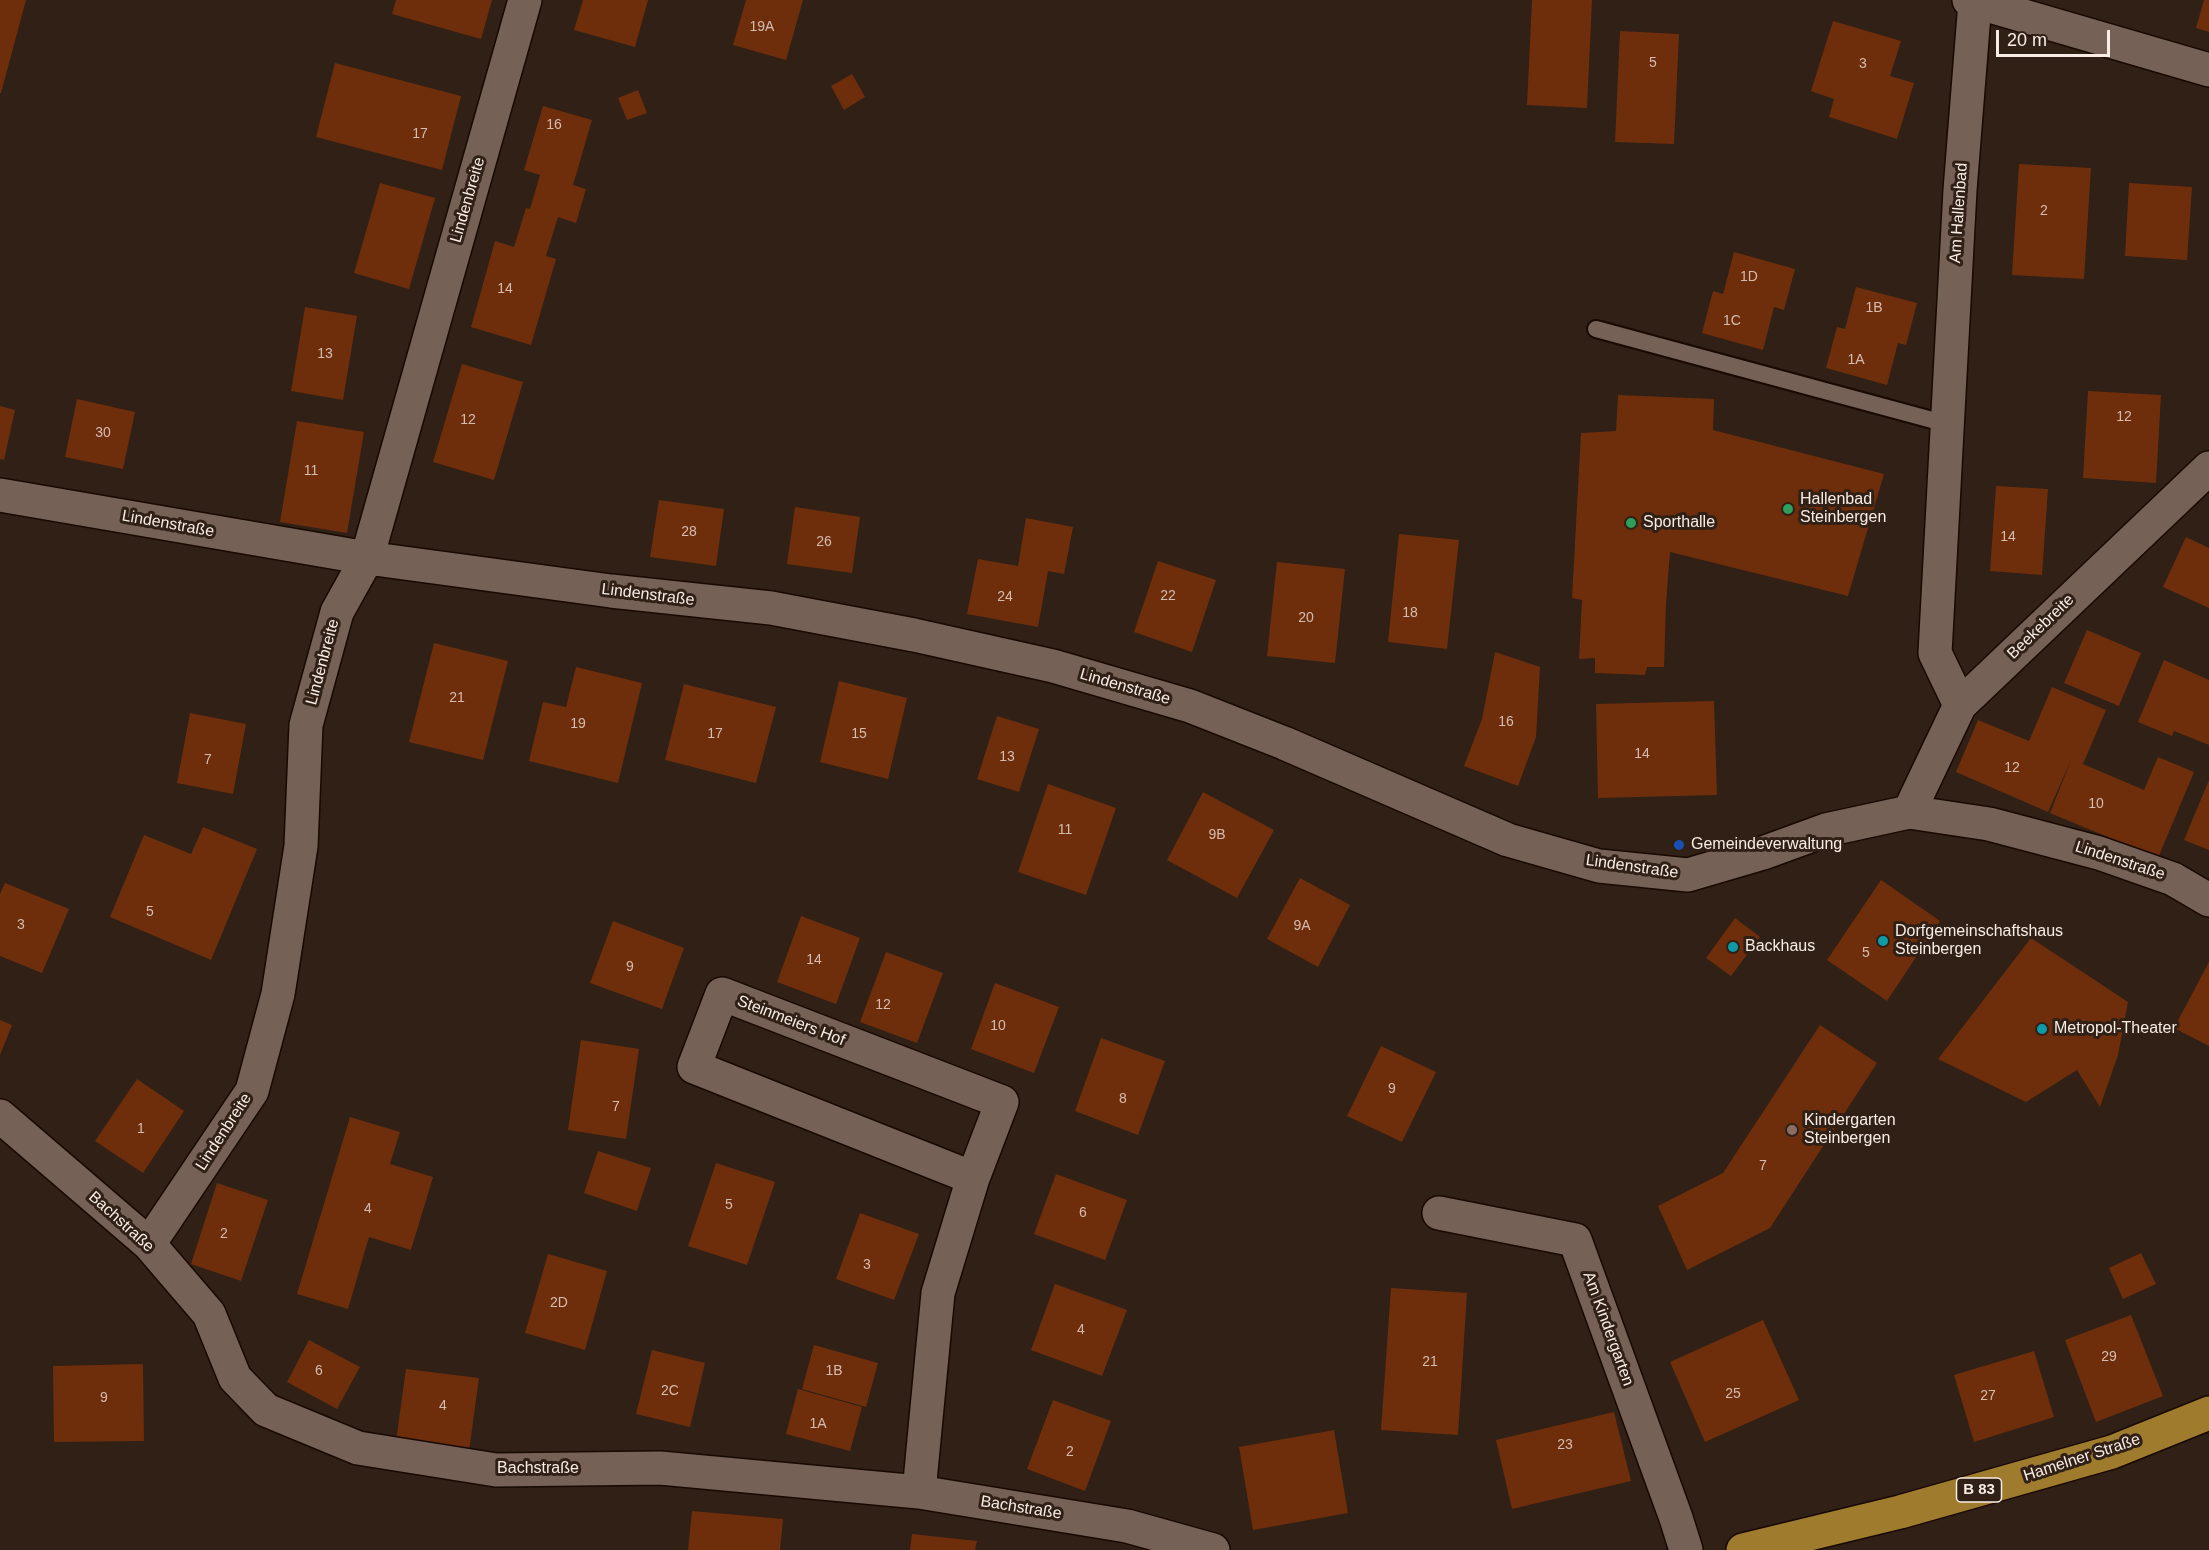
<!DOCTYPE html>
<meta charset="utf-8">
<style>
body{margin:0}
#map{position:relative;width:2209px;height:1550px;overflow:hidden;background:#302015;font-family:Helvetica,sans-serif}
canvas{display:block}
.scale{position:absolute;left:1996px;top:30px;width:114px;height:27px;box-sizing:border-box;border:3px solid #f8ece5;border-top:0;padding-left:8px;font-size:18px;line-height:21px;white-space:nowrap;color:#f8ece5;-webkit-text-stroke:4px #302015;paint-order:stroke}
</style>
<div id="map">
<canvas width="2209" height="1550"></canvas>
<div class="scale">20 m</div>
</div>
<script>
const ctx = document.querySelector('canvas').getContext('2d');
ctx.lineJoin = 'round';
function fill(path, color) { ctx.fillStyle = color; ctx.fill(path, 'evenodd'); }
const poly = rows => new Path2D(rows.map(r => 'M' + r).join(''));
function strokePath(path, color, width, dash) { ctx.strokeStyle = color; ctx.lineWidth = width; ctx.lineCap = dash ? 'butt' : 'round'; ctx.setLineDash(dash || []); ctx.stroke(path); }
function write(font, color, halo, rows, align = 'center') {
  ctx.font = font + ' Helvetica,sans-serif'; ctx.lineWidth = 6; ctx.setLineDash([]); ctx.textBaseline = 'middle'; ctx.strokeStyle = halo; ctx.fillStyle = color; for (const [text, x, y, turn = 0] of rows) {
    ctx.save(); ctx.translate(x, y); ctx.rotate((+turn || 0) * Math.PI / 180); ctx.textAlign = isNaN(turn) ? turn : align; if (halo) ctx.strokeText(text, 0, 0); ctx.fillText(text, 0, 0); ctx.restore();
  }
}
const building = poly([
 [0,0,26,0,1,93,0,93],
 [396,0,492,0,481,39,392,14],
 [583,0,648,0,635,47,574,30],
 [746,0,803,0,786,60,733,45],
 [1532,0,1592,0,1587,108,1527,105],
 [2204,0,2209,0,2209,32,2196,28],
 [1833,21,1901,41,1890,76,1914,83,1897,139,1829,117,1834,99,1811,91],
 [1620,31,1679,34,1674,144,1615,142],
 [335,63,461,96,442,170,316,137],
 [852,74,865,97,844,110,831,86],
 [638,90,647,113,627,120,618,98],
 [543,106,592,120,573,185,586,189,576,223,558,217,546,256,556,259,531,345,471,327,495,241,514,247,526,208,530,209,540,175,524,170],
 [2019,164,2091,168,2084,279,2012,275],
 [380,183,435,198,409,289,354,273],
 [2129,183,2192,187,2187,260,2125,256],
 [1734,252,1795,269,1784,310,1774,307,1763,350,1702,333,1713,291,1723,294],
 [1856,287,1917,303,1906,345,1898,343,1887,385,1826,368,1837,327,1845,329],
 [305,307,357,316,343,400,291,391],
 [462,364,523,382,494,480,433,462],
 [2088,391,2161,395,2156,483,2083,478],
 [1618,395,1714,399,1713,430,1884,474,1848,596,1670,552,1666,604,1664,667,1647,667,1645,675,1595,673,1595,658,1579,659,1582,600,1572,598,1581,433,1616,431],
 [77,399,135,412,123,469,65,457],
 [0,406,15,410,4,460,0,459],
 [297,421,364,432,347,533,280,522],
 [1996,486,2048,489,2042,575,1990,571],
 [659,500,724,509,716,566,650,557],
 [795,507,860,517,852,573,787,564],
 [1026,518,1073,527,1064,574,1048,571,1038,627,967,614,978,559,1018,566],
 [1399,534,1459,540,1447,649,1388,642],
 [2186,537,2209,548,2209,608,2163,587],
 [1158,561,1216,580,1192,652,1134,632],
 [1277,562,1345,569,1335,663,1267,656],
 [2087,630,2141,653,2119,706,2064,683],
 [434,643,508,661,483,760,409,742],
 [1495,652,1540,667,1536,737,1518,786,1464,766,1482,719],
 [2164,660,2209,680,2209,745,2174,731,2172,736,2138,722],
 [576,667,642,683,618,783,529,761,543,702,566,707],
 [839,681,907,698,888,779,820,762],
 [684,684,776,707,756,783,665,760],
 [2052,687,2106,710,2083,764,2144,790,2158,757,2194,772,2158,858,2050,813,2072,758,2048,812,1956,772,1978,720,2029,741],
 [1714,701,1717,795,1598,798,1596,704],
 [190,713,246,724,233,794,177,783],
 [997,716,1039,729,1019,792,977,779],
 [2209,780,2209,850,2184,840],
 [1048,784,1116,808,1086,895,1018,872],
 [1203,792,1274,830,1237,898,1167,860],
 [203,827,257,849,211,960,110,917,144,835,191,854],
 [1300,878,1350,905,1318,967,1267,939],
 [1881,880,1940,921,1887,1001,1827,960],
 [5,883,69,909,42,973,0,956,0,894],
 [801,916,860,938,836,1004,777,982],
 [1735,918,1760,937,1731,976,1706,958],
 [613,921,684,948,662,1009,590,983],
 [2031,938,2128,1002,2118,1055,2100,1107,2077,1070,2026,1102,1938,1059],
 [886,952,943,973,917,1043,860,1022],
 [2209,962,2209,1046,2174,1028],
 [995,983,1059,1007,1034,1073,971,1049],
 [0,1020,12,1025,0,1055],
 [1820,1025,1877,1063,1770,1228,1687,1270,1658,1206,1723,1173],
 [1101,1038,1165,1061,1138,1135,1075,1111],
 [581,1040,639,1049,626,1139,568,1130],
 [1381,1046,1436,1072,1402,1142,1347,1116],
 [137,1079,184,1111,143,1173,95,1141],
 [350,1117,400,1132,390,1164,433,1177,411,1250,369,1237,348,1309,297,1294],
 [598,1151,651,1168,637,1211,584,1193],
 [716,1163,775,1182,747,1265,688,1246],
 [1056,1174,1127,1200,1105,1260,1034,1234],
 [217,1183,268,1200,241,1281,191,1264],
 [860,1213,919,1234,894,1300,836,1279],
 [2141,1253,2156,1284,2123,1299,2109,1268],
 [548,1254,607,1271,585,1350,525,1333],
 [1055,1284,1127,1310,1102,1376,1031,1350],
 [1391,1288,1467,1293,1458,1435,1381,1430],
 [2131,1315,2163,1396,2096,1422,2065,1340],
 [1763,1320,1799,1400,1705,1442,1670,1362],
 [309,1340,360,1367,337,1409,287,1382],
 [814,1345,878,1363,866,1407,802,1389],
 [652,1350,705,1363,690,1427,636,1414],
 [2034,1351,2054,1417,1974,1442,1954,1375],
 [143,1364,144,1441,54,1442,53,1366],
 [406,1369,479,1378,469,1451,396,1441],
 [798,1389,862,1407,850,1451,786,1434],
 [1053,1400,1111,1421,1085,1491,1027,1469],
 [1614,1412,1631,1481,1512,1509,1496,1440],
 [1334,1430,1348,1513,1253,1530,1239,1447],
 [692,1511,783,1519,780,1550,688,1550],
 [912,1534,977,1541,975,1550,910,1550]
]);
const lane = poly([
 [1596,329,1947,424]
]);
const street = poly([
 [1969,0,2209,70],
 [0,495,367,558,611,591,771,608,914,635,1053,666,1190,706,1284,743,1508,840,1599,866,1688,875,1763,853,1826,830,1909,812,1989,824,2099,853,2173,879,2209,900],
 [1960,705,1935,653,1960,190,1975,2],
 [1909,812,1960,705,2209,468],
 [0,1116,149,1244,209,1314,235,1378,266,1410,358,1448,496,1470,660,1468,919,1492,1127,1526,1213,1550],
 [1439,1213,1575,1240,1676,1518,1686,1550],
 [149,1244,252,1091,278,994,301,846,306,725,337,612,367,558,525,0],
 [919,1492,938,1293,973,1178,1002,1102,722,994,694,1067,973,1178]
]);
const primary = poly([
 [1743,1550,1900,1512,2112,1452,2209,1413]
]);
const markers = [
 [1788,509,6,"#2e9e5b"],
 [1631,523,6,"#2e9e5b"],
 [1679,845,6,"#1a4fb4"],
 [1883,941,6,"#0f9aa8"],
 [1733,947,6,"#0f9aa8"],
 [2042,1029,6,"#0f9aa8"],
 [1792,1130,6,"#8d6e63"]
];
const numberNames = [
 ["19A",762,27],
 ["5",1653,63],
 ["3",1863,64],
 ["16",554,125],
 ["17",420,134],
 ["2",2044,211],
 ["1D",1749,277],
 ["14",505,289],
 ["1B",1874,308],
 ["1C",1732,321],
 ["13",325,354],
 ["1A",1856,360],
 ["12",2124,417],
 ["12",468,420],
 ["30",103,433],
 ["11",311,471],
 ["28",689,532],
 ["14",2008,537],
 ["26",824,542],
 ["22",1168,596],
 ["24",1005,597],
 ["18",1410,613],
 ["20",1306,618],
 ["21",457,698],
 ["16",1506,722],
 ["19",578,724],
 ["17",715,734],
 ["15",859,734],
 ["14",1642,754],
 ["13",1007,757],
 ["7",208,760],
 ["12",2012,768],
 ["10",2096,804],
 ["11",1065,830],
 ["9B",1217,835],
 ["5",150,912],
 ["3",21,925],
 ["9A",1302,926],
 ["5",1866,953],
 ["14",814,960],
 ["9",630,967],
 ["12",883,1005],
 ["10",998,1026],
 ["9",1392,1089],
 ["8",1123,1099],
 ["7",616,1107],
 ["1",141,1129],
 ["7",1763,1166],
 ["5",729,1205],
 ["4",368,1209],
 ["6",1083,1213],
 ["2",224,1234],
 ["3",867,1265],
 ["2D",559,1303],
 ["4",1081,1330],
 ["29",2109,1357],
 ["21",1430,1362],
 ["6",319,1371],
 ["1B",834,1371],
 ["2C",670,1391],
 ["25",1733,1394],
 ["27",1988,1396],
 ["9",104,1398],
 ["4",443,1406],
 ["1A",818,1424],
 ["23",1565,1445],
 ["2",1070,1452]
];
const shields = [
 [1979,1490,45]
];
const shieldNames = [
 ["B 83",1979,1490]
];
const streetNames = [
 ["Lindenbreite",468,200,-74],
 ["Am Hallenbad",1959,213,-86],
 ["Lindenstraße",168,524,10],
 ["Lindenstraße",648,595,7],
 ["Beekebreite",2041,627,-44],
 ["Lindenbreite",323,662,-75],
 ["Lindenstraße",1125,687,16],
 ["Lindenstraße",2120,861,18],
 ["Lindenstraße",1632,867,8],
 ["Steinmeiers Hof",791,1021,21],
 ["Lindenbreite",224,1132,-57],
 ["Bachstraße",121,1222,42],
 ["Am Kindergarten",1608,1329,70],
 ["Hamelner Straße",2082,1458,-18],
 ["Bachstraße",538,1469],
 ["Bachstraße",1021,1508,9]
];
const poiNames = [
 ["Hallenbad",1800,500],
 ["Steinbergen",1800,518],
 ["Sporthalle",1643,523],
 ["Gemeindeverwaltung",1691,845],
 ["Dorfgemeinschaftshaus",1895,932],
 ["Steinbergen",1895,950],
 ["Backhaus",1745,947],
 ["Metropol-Theater",2054,1029],
 ["Kindergarten",1804,1121],
 ["Steinbergen",1804,1139]
];
fill(building, '#6e2e0c');
strokePath(lane, '#180902', 20);
strokePath(street, '#180902', 36);
strokePath(primary, '#180902', 36);
strokePath(lane, '#756155', 16);
strokePath(street, '#756155', 33);
strokePath(primary, '#9f7b2e', 33);
for (const [x, y, r, color] of markers) { const dot = new Path2D(); dot.arc(x, y, r, 0, 2 * Math.PI); ctx.fillStyle = color; ctx.fill(dot); strokePath(dot, '#302015', 2); }
write('14px', '#d6bcaf', null, numberNames);
for (const [x, y, w] of shields) { const box = new Path2D(); box.roundRect(x - w / 2, y - 12, w, 24, 4.5); ctx.fillStyle = '#302015'; ctx.fill(box); strokePath(box, '#f8ece5', 1.5); }
write('bold 15px', '#f8ece5', null, shieldNames);
write('16px', '#f8ece5', '#302015', streetNames);
write('16px', '#f8ece5', '#302015', poiNames, 'left');
</script>
